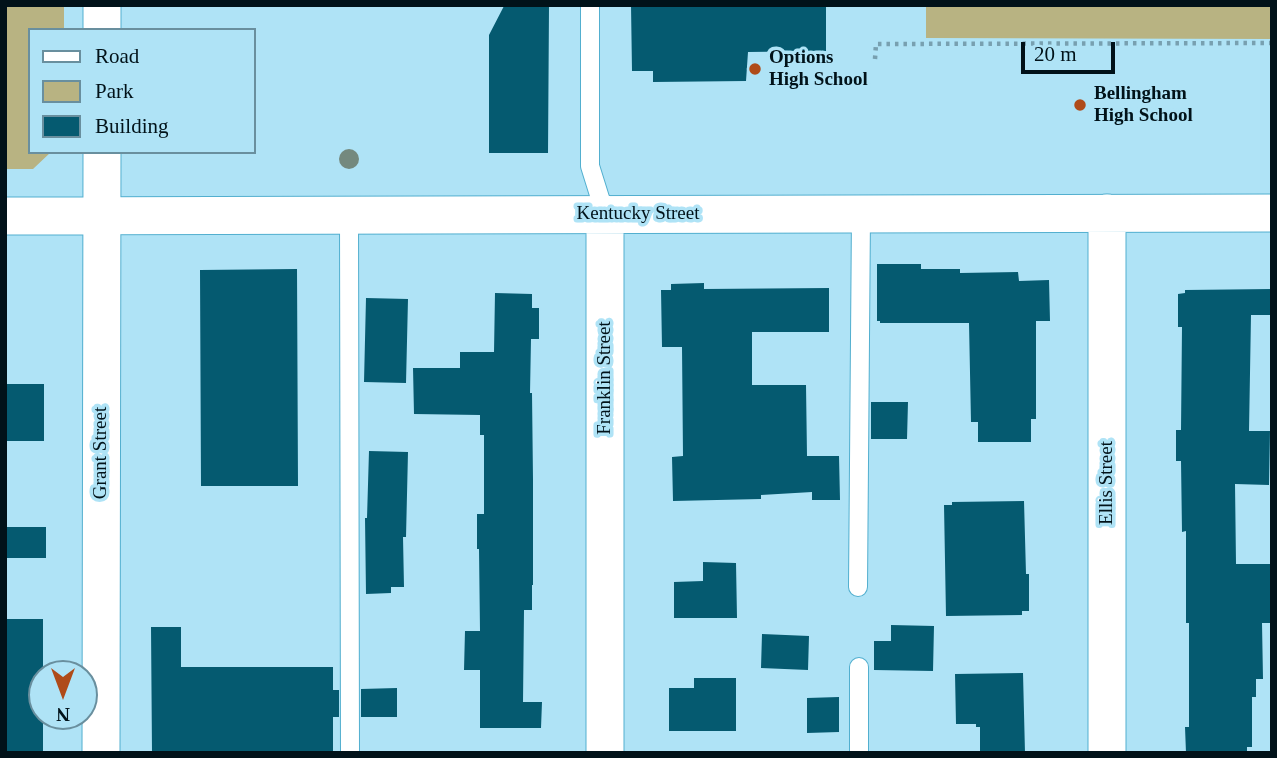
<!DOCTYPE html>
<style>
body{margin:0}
#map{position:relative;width:1277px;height:758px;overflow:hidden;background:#afe3f6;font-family:"Times New Roman",serif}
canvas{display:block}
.frame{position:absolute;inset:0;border:7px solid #011219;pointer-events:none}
.legend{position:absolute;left:28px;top:28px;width:228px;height:126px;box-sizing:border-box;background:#afe3f6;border:2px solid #698f9e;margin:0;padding:9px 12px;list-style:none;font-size:21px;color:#011219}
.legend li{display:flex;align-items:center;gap:14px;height:35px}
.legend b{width:35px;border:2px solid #698f9e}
.north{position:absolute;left:28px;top:660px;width:70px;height:70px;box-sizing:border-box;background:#afe3f6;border:2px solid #698f9e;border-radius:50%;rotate:180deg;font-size:19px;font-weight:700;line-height:28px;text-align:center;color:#011219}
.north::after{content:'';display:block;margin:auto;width:24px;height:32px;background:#af4b19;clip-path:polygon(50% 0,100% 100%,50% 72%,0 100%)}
.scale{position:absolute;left:1021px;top:42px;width:94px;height:32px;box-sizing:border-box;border:4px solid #011219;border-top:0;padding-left:9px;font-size:21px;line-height:24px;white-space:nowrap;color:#011219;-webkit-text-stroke:5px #afe3f6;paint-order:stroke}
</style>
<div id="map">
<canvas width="1277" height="758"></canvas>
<div class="frame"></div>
<ul class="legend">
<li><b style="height:9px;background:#fff"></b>Road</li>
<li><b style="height:19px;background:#b8b382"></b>Park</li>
<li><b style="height:19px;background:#055a70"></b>Building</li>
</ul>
<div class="north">N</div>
<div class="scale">20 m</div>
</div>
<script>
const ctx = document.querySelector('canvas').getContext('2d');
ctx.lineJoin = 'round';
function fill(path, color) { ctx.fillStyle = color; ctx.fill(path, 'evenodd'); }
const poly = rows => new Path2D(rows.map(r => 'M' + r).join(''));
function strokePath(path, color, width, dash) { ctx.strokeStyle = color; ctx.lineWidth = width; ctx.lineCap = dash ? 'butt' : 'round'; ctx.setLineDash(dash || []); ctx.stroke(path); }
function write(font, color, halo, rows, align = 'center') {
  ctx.font = font + ' "Times New Roman",serif'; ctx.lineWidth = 7; ctx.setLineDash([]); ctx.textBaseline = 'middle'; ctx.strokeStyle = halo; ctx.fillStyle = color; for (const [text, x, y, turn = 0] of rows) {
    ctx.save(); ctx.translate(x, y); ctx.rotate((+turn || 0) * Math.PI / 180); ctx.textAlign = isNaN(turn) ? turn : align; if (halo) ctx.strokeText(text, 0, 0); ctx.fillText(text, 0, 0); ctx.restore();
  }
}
const green = poly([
 [5,5,64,5,64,30,30,30,30,152,51,152,33,169,5,169],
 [926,5,1272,5,1272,39,926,38]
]);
const building = poly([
 [631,5,826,5,826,51,748,52,746,81,653,82,653,71,632,71],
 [504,6,549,6,548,153,489,153,489,35],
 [877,264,921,264,921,269,960,269,960,273,1018,272,1019,281,1049,280,1050,321,1036,321,1036,419,1031,419,1031,442,978,442,978,422,971,422,969,323,880,323,880,321,877,321],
 [297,269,298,486,201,486,200,270],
 [704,283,704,289,829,288,829,332,752,332,752,385,806,385,807,456,839,456,840,500,812,500,812,492,761,495,761,499,673,501,672,457,683,456,682,347,662,347,661,290,671,290,671,284],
 [1272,289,1272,315,1251,315,1249,431,1270,431,1269,485,1235,484,1236,564,1272,564,1272,623,1262,623,1263,679,1256,679,1256,697,1252,697,1252,747,1247,747,1247,753,1186,753,1185,727,1189,727,1189,623,1186,623,1186,531,1182,532,1181,461,1176,461,1176,430,1181,430,1182,327,1178,327,1178,294,1185,293,1185,290],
 [495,293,532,294,532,308,539,308,539,339,531,339,530,393,532,393,533,480,533,585,532,585,532,610,524,610,523,702,542,702,541,728,480,728,480,670,464,670,465,631,480,631,479,549,477,549,477,514,484,514,484,435,480,435,480,415,414,414,413,368,460,368,460,352,494,352],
 [366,298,408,299,406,383,364,382],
 [5,384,44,384,44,441,5,441],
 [871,402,908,402,907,439,871,439],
 [369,451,408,452,406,537,403,537,404,587,391,587,391,593,366,594,365,518,367,518],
 [1024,501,1026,574,1029,574,1029,611,1022,611,1022,615,946,616,944,505,952,505,952,502],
 [5,527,46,527,46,558,5,558],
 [703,562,736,563,737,618,674,618,674,582,703,581],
 [5,619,43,619,43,753,5,753],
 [891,625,934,626,933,671,874,670,874,641,891,641],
 [151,627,181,627,181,667,333,667,333,690,339,690,339,717,333,717,333,753,152,753],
 [762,634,809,636,808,670,761,668],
 [1023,673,1025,753,980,753,980,727,976,727,976,724,956,724,955,674],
 [694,678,736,678,736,731,669,731,669,688,694,688],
 [397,688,397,717,361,717,361,689],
 [839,697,839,732,807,733,807,698]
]);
const path = poly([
 [875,59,876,44,1272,43]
]);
const service = poly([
 [590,5,590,166,605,214],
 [349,215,350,753],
 [858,587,861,214],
 [859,753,859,667]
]);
const minor = poly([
 [102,30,102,5],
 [5,216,1272,213],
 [101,753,102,152],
 [605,753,605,214],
 [1107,753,1107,213]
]);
const trees = [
 [349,159]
];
const markers = [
 [755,69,7,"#af4b19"],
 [1080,105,7,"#af4b19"]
];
const poiNames = [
 ["Options",769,58],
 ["High School",769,80],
 ["Bellingham",1094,94],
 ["High School",1094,116]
];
const streetNames = [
 ["Kentucky Street",638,214],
 ["Franklin Street",605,378,-90],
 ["Grant Street",101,453,-90],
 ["Ellis Street",1107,483,-90]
];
fill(green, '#b8b382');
fill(building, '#055a70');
strokePath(service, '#52afcf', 20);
strokePath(minor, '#52afcf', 39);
strokePath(path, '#78a0b0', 4.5, [3.5, 5]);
strokePath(service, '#fff', 18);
strokePath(minor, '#fff', 37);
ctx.fillStyle = '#74897e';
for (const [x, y] of trees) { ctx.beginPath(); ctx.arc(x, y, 10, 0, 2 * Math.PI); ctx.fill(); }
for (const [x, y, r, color] of markers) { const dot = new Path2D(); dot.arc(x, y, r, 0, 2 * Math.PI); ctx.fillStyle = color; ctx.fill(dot); strokePath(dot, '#afe3f6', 2.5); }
write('bold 19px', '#011219', '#afe3f6', poiNames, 'left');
write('19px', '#011219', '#afe3f6', streetNames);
</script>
